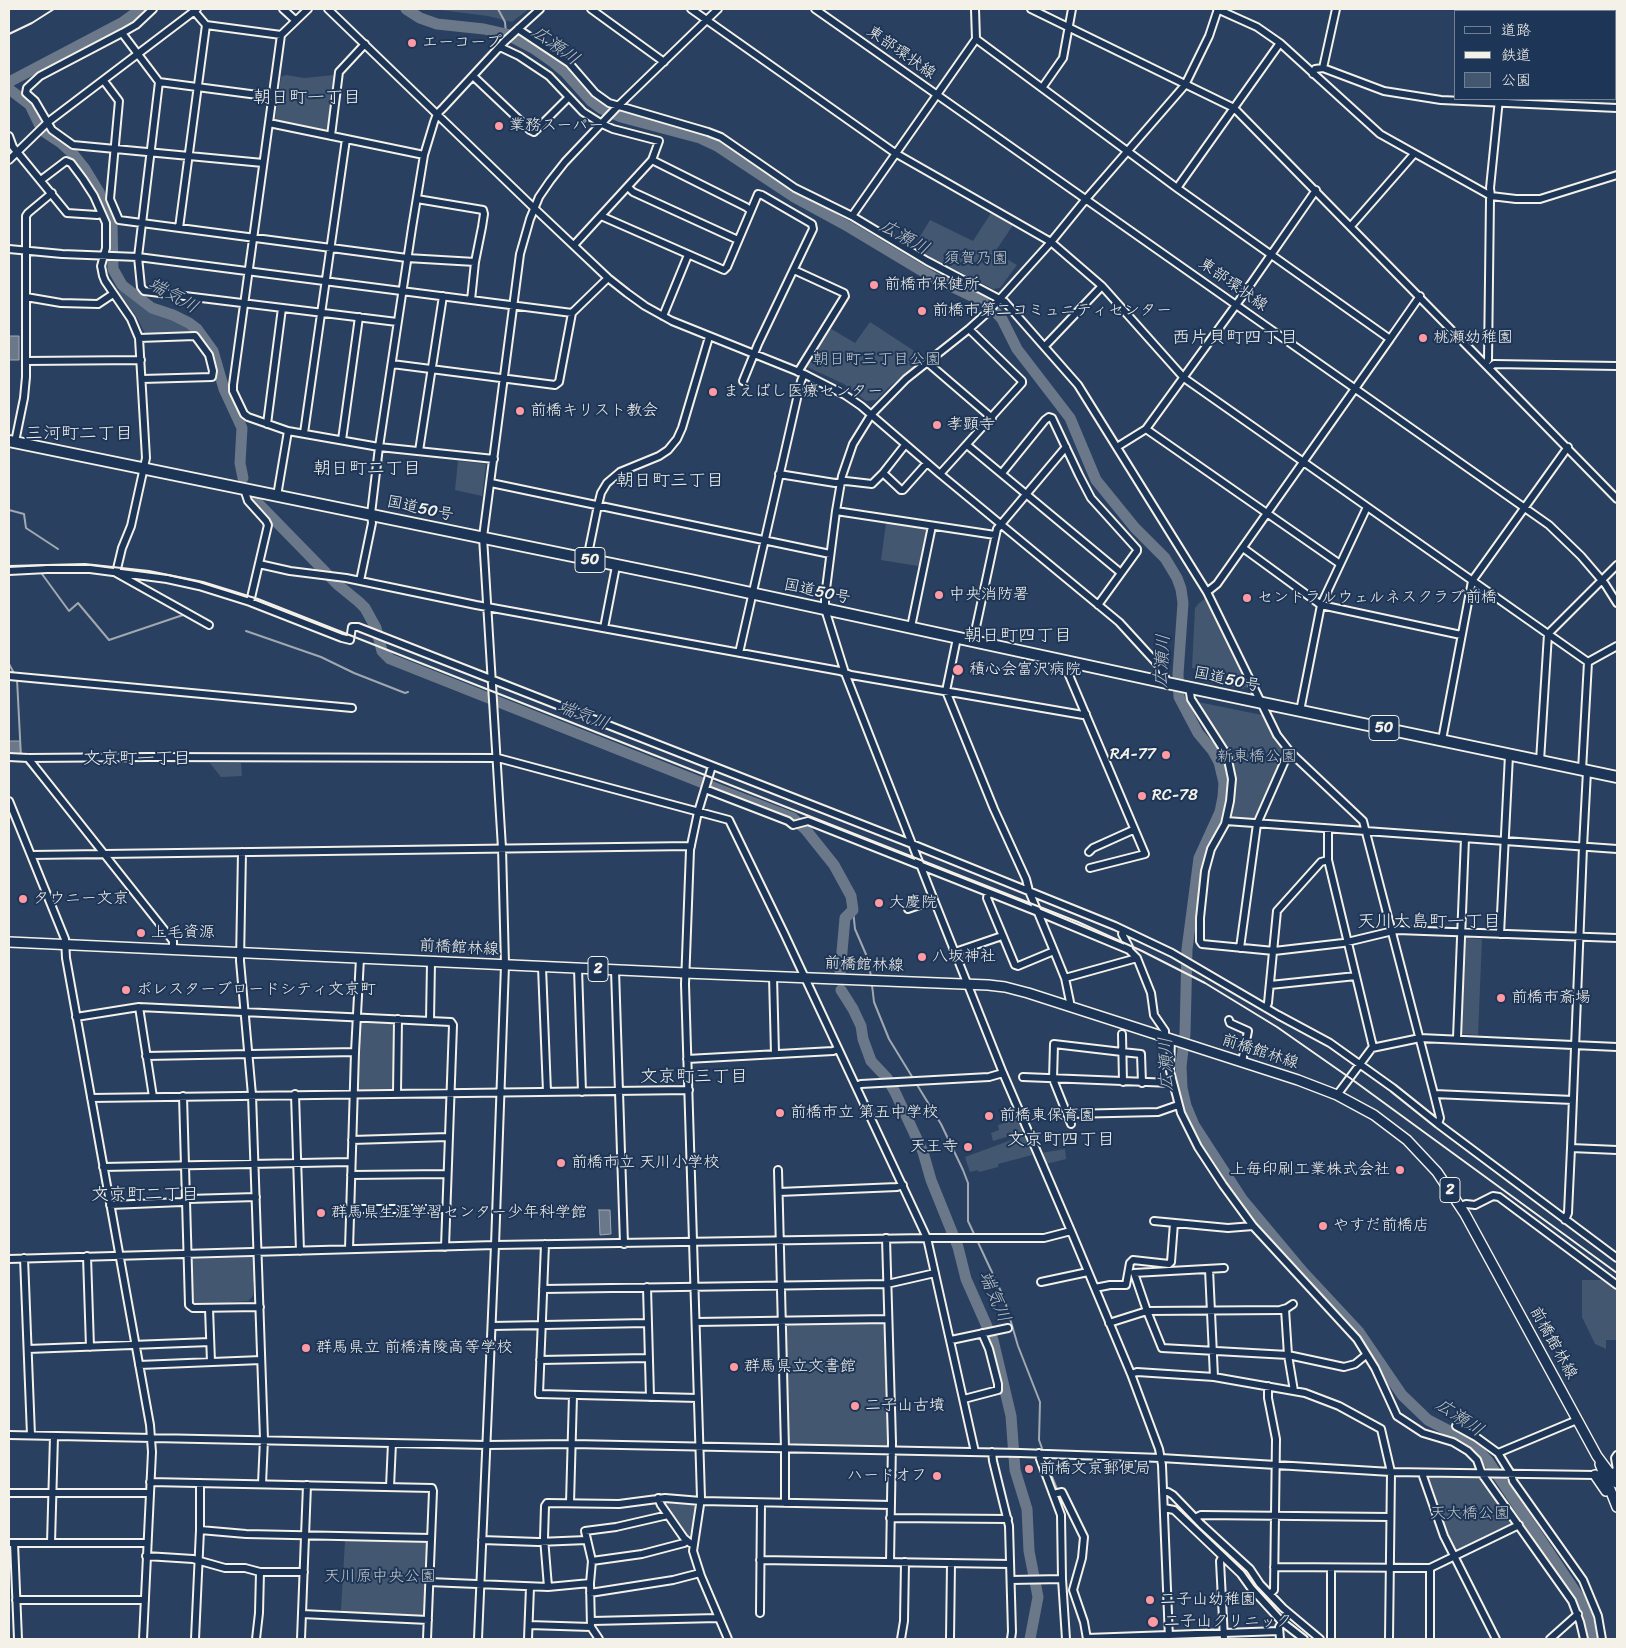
<!DOCTYPE html>
<meta charset="utf-8">
<style>
body{margin:0}
#map{position:relative;width:1626px;height:1648px;overflow:hidden;background:#2a4060;font-family:Sriracha,"Klee One",sans-serif}
canvas{display:block}
.frame{position:absolute;inset:0;border:10px solid #f4f1e8;pointer-events:none}
.legend{position:absolute;left:1454px;top:10px;width:162px;height:90px;box-sizing:border-box;background:#1d3557;border:1px solid #738091;margin:0;padding:6px 9px;list-style:none;font-size:15px;color:#f4f1e8}
.legend li{display:flex;align-items:center;gap:10px;height:25px}
.legend b{width:25px;border:1px solid #738091}
</style>
<div id="map">
<canvas width="1626" height="1648"></canvas>
<div class="frame"></div>
<ul class="legend">
<li><b style="height:6px;background:#1d3557"></b>道路</li>
<li><b style="height:6px;background:#f4f1e8"></b>鉄道</li>
<li><b style="height:14px;background:#445771"></b>公園</li>
</ul>
</div>
<script>
const ctx = document.querySelector('canvas').getContext('2d');
ctx.lineJoin = 'round';
function fill(path, color) { ctx.fillStyle = color; ctx.fill(path, 'evenodd'); }
const poly = rows => new Path2D(rows.map(r => 'M' + r).join(''));
function strokePath(path, color, width, dash) { ctx.strokeStyle = color; ctx.lineWidth = width; ctx.lineCap = dash ? 'butt' : 'round'; ctx.setLineDash(dash || []); ctx.stroke(path); }
function write(font, color, halo, rows, align = 'center') {
  ctx.font = font + ' Sriracha,"Klee One",sans-serif'; ctx.lineWidth = 4; ctx.setLineDash([]); ctx.textBaseline = 'middle'; ctx.strokeStyle = halo; ctx.fillStyle = color; for (const [text, x, y, turn = 0] of rows) {
    ctx.save(); ctx.translate(x, y); ctx.rotate((+turn || 0) * Math.PI / 180); ctx.textAlign = isNaN(turn) ? turn : align; if (halo) ctx.strokeText(text, 0, 0); ctx.fillText(text, 0, 0); ctx.restore();
  }
}
const green = poly([
 [433,9,529,9,512,22,488,16],
 [286,75,304,78,334,75,337,78,331,130,328,131,278,122,275,120,281,77],
 [991,213,1013,225,995,252,1017,265,1000,288,993,289,913,248,930,220,973,241],
 [121,289,152,311,192,328,191,333,146,334,144,332,139,321,118,291],
 [870,322,925,358,889,387,876,400,866,401,844,384,805,366,828,327,855,343],
 [458,461,486,464,482,496,455,490],
 [886,523,926,528,928,531,922,564,918,566,881,560],
 [1206,598,1207,598,1252,689,1244,687,1244,689,1204,681,1206,671,1192,668,1195,608,1199,603],
 [1198,702,1262,715,1276,739,1286,752,1257,820,1253,822,1231,819,1236,776,1233,762,1225,746],
 [210,763,241,763,242,776,221,777],
 [1467,938,1482,939,1478,1035,1463,1034,1462,1032,1466,939],
 [362,1020,393,1022,395,1024,394,1088,391,1090,360,1091,357,1088,359,1023],
 [1018,1119,1023,1132,993,1141,991,1133,999,1130,998,1125],
 [1025,1135,1032,1155,998,1164,998,1167,979,1172,978,1170,970,1172,965,1157],
 [1065,1149,1066,1159,1046,1164,1041,1153],
 [254,1257,255,1281,253,1282,253,1296,248,1301,231,1302,231,1304,195,1305,192,1303,190,1259],
 [1582,1280,1603,1280,1617,1290,1617,1340,1606,1340,1606,1349,1595,1344,1582,1317],
 [888,1319,892,1450,785,1449,781,1321],
 [1431,1477,1479,1478,1512,1523,1511,1527,1458,1552,1454,1551,1446,1535,1428,1479],
 [665,1501,694,1504,696,1507,690,1535,688,1535,664,1502],
 [347,1539,424,1541,427,1544,424,1614,420,1616,344,1613,341,1610,345,1541]
]);
const water = poly([
 [9,336,19,336,19,360,9,360,9,336],
 [9,741,20,741,21,757,9,757,9,741],
 [599,1210,610,1210,611,1234,600,1235,599,1210]
]);
const stream = poly([
 [498,9,505,22,506,34],
 [9,510,24,514,26,528,58,549],
 [42,574,69,611,78,603,109,640,183,615],
 [246,631,321,657,354,673,405,693,408,692],
 [9,664,15,675],
 [17,679,21,757],
 [24,760,52,793],
 [853,910,855,929,868,959,871,977],
 [872,985,874,1002,889,1039,941,1124,963,1170,968,1183,968,1221,1004,1298,1018,1346,1040,1402,1039,1440,1043,1451],
 [1044,1456,1057,1489],
 [1006,1529,1007,1562],
 [1007,1639,1009,1632,1007,1567]
]);
const river = poly([
 [406,9,420,18,437,24,484,29,506,34,533,48,553,62,565,72,591,101,602,109,621,117,700,138,717,146,794,197,849,227,934,278,980,300,994,310,1002,319,1017,349,1070,418,1096,480,1135,528,1165,558,1177,578,1181,589,1183,603,1178,674,1179,697,1198,733,1213,751,1219,762,1224,783,1223,797,1220,812,1199,858,1187,949,1185,1034,1181,1066,1182,1088,1186,1106,1194,1125,1242,1199,1303,1272,1359,1332,1402,1395,1428,1420,1461,1437,1476,1448,1488,1461,1579,1597,1588,1619,1592,1639],
 [9,82,123,22,141,9],
 [9,89,30,105,41,128,46,133,61,143,73,154,85,169,99,192,112,224,113,269,122,285,152,308,173,315,189,323,197,329,213,351,224,389,242,428,240,463,243,478],
 [256,501,337,584,359,602,365,608,376,628,382,651,390,659,723,791,793,818,806,830,834,865,851,896,853,910,845,918,840,974],
 [841,990,853,1009,861,1026,863,1039,871,1061,887,1078,895,1092,923,1152,931,1180,958,1247,966,1279,993,1340,1011,1416,1015,1470,1027,1509,1029,1551,1038,1597,1030,1639]
]);
const minor = poly([
 [153,9,136,25,122,33,40,76,27,88,26,93,35,101,52,130,73,145,263,163],
 [283,9,295,20],
 [328,9,534,208,608,278,627,293,645,306,672,321,804,374,845,395,861,406,940,474,1022,383,1022,381,969,329],
 [591,9,664,62],
 [691,9,895,153,1051,242,1102,286,1184,378,1588,662],
 [815,9,1549,525,1581,556,1605,584,1617,603],
 [1031,9,1234,108,1617,499],
 [1217,9,1257,27,1280,43,1380,134,1491,196,1516,199,1540,199,1617,175],
 [1497,9,1497,11],
 [194,11,206,25],
 [518,29,569,63,595,93,609,103,708,132,721,137,795,188,852,216,927,261,1005,302,1078,385,1207,592,1277,735,1291,753,1363,821,1434,1094,1440,1118,1438,1124],
 [122,33,159,82,273,97],
 [976,39,1177,188,1390,339,1420,296],
 [500,47,519,56,549,76,583,112,602,124,613,129,659,141,652,160,574,245],
 [1615,52,1617,51],
 [1323,68,1336,9],
 [1313,74,1315,69,1323,68,1384,91,1441,100,1617,108],
 [473,76,530,130,534,132,569,97],
 [104,81,119,101,110,199,119,220,407,258,475,262],
 [159,82,138,257,141,287,144,291,397,322],
 [1042,88,1063,58,1072,9],
 [269,123,424,155],
 [9,136,13,147,67,213,97,215,102,214],
 [331,136,339,72,365,44],
 [9,160,48,122,197,9],
 [652,160,746,207,750,210],
 [41,180,66,161,71,163,83,179,94,196,106,223,106,248,101,266,103,276,105,281,131,319,139,338,146,458,131,526,122,548,116,573,209,625],
 [628,187,633,192,738,240],
 [1177,188,1280,43],
 [417,199,483,210,484,214,482,227,475,262,471,300],
 [601,216,724,270,727,267,758,194,762,195,812,224,813,229,758,344,743,381],
 [852,216,976,39,975,9],
 [1351,226,1414,154],
 [179,228,206,25,281,35],
 [9,249,62,254,138,257,572,313,608,278],
 [794,270,844,293,845,296,798,372],
 [26,297,61,303,98,304,113,294],
 [663,316,688,255],
 [139,338,195,336,209,355,213,371,212,377,142,379],
 [1045,346,1102,286],
 [26,361,141,360],
 [928,363,992,418],
 [392,364,555,385,559,382,572,313],
 [1485,364,1488,360,1490,199,1491,196,1490,188,1499,99],
 [1489,368,1494,364,1617,366],
 [267,424,282,308],
 [1146,429,1340,564],
 [288,431,379,447,494,459],
 [304,433,346,139],
 [342,440,359,317],
 [15,442,24,398,26,377,26,216,28,213,52,193],
 [967,445,1121,573],
 [1117,447,1146,429,1241,298,1316,190],
 [419,451,443,296],
 [883,473,901,490,903,490,927,463],
 [1002,473,1045,420,1049,417,1052,418,1079,475,1091,498,1137,549,1137,551,1098,605],
 [779,474,835,483,846,481,872,484,883,473,905,445],
 [940,474,1119,622,1162,669,1167,683],
 [491,483,830,554],
 [244,489,248,501,266,521,268,525,250,602],
 [277,496,288,431,248,417,244,414,233,391,233,385,281,35,308,9],
 [836,511,995,535],
 [1243,548,1321,605,1461,635],
 [587,559,598,505,601,493,607,483,620,472,659,456,668,450,677,439,682,428,709,337],
 [259,564,290,571,346,578,476,605,840,671,851,675,1083,715,1086,714],
 [9,571,47,569,90,569,167,579,199,586,250,602,342,638,350,640,352,627,358,627,912,844,1115,926,1172,953,1278,1015,1330,1043,1393,1088,1438,1124,1617,1258],
 [360,581,372,523,371,514,379,447,412,228,424,155,434,122,437,114,443,108,505,41,540,9],
 [1207,592,1217,584,1390,339],
 [911,627,932,526],
 [604,628,616,566],
 [957,638,946,691,994,809,1026,879,1029,891,1054,951,1065,978,1070,1002,1069,1006],
 [973,641,997,529,1066,447],
 [739,653,801,381,804,374],
 [1063,661,1145,854,1090,868],
 [9,676,352,708],
 [1189,687,1191,699,1227,755,1232,779,1230,801,1225,824,1211,849,1205,871,1200,918,1200,941,1202,944,1274,951,1343,943,1397,930,1617,938],
 [1300,711,1321,605,1367,507],
 [1442,740,1472,581,1568,447],
 [9,757,28,758,149,757,498,758,729,820,784,933,927,1238,975,1452],
 [28,758,170,937,173,941,173,949],
 [1540,761,1548,634,1617,565],
 [712,766,698,812,690,850,685,984,701,1498,693,1551,701,1576,728,1639],
 [1582,770,1588,662,1617,646],
 [705,789,788,821,793,825,808,821,1038,912,1129,950,1137,958,1151,993,1154,1015,1165,1031,1165,1037],
 [9,801,65,939,66,958,150,1425,152,1452,143,1639],
 [1226,821,1617,849],
 [1328,829,1328,860,1373,1047],
 [242,852,240,961,252,1095,264,1439,262,1484],
 [1089,852,1093,848,1133,830],
 [31,855,691,846],
 [988,893,987,898,1015,965,1018,966,1054,951],
 [908,909,934,900],
 [1123,930,1122,934,1129,947,1129,950],
 [1500,934,1509,755],
 [1240,948,1257,824,1287,756,1291,753],
 [955,952,1002,936],
 [542,967,547,1092],
 [578,968,582,1092],
 [615,970,624,1244],
 [773,976,775,1054],
 [1065,978,1137,958],
 [1270,985,1356,976],
 [139,1007,153,1097],
 [1266,1008,1268,1003,1277,911,1321,862,1328,860],
 [76,1017,139,1007,451,1022,453,1025,445,1247],
 [430,1020,431,962],
 [1229,1020,1230,1023,1248,1031,1242,1062],
 [1122,1034,1123,1082],
 [1457,1038,1465,838],
 [1171,1039,1170,1071,1181,1113,1198,1147,1223,1185,1253,1226,1357,1339,1375,1368,1397,1416,1423,1433,1453,1442,1468,1451,1477,1460,1482,1474,1572,1601,1580,1622,1584,1639],
 [1122,1052,1141,1054,1142,1083],
 [146,1056,355,1052],
 [687,1059,833,1051,838,1049],
 [1023,1077,1172,1083],
 [856,1086,861,1084,989,1077,1003,1073],
 [397,1093,398,1019],
 [295,1094,300,1251],
 [1434,1094,1573,1100],
 [1337,1095,1372,1048,1420,1038,1617,1047],
 [183,1096,189,1305,193,1308,260,1307],
 [91,1098,689,1090],
 [1067,1114,1158,1112,1178,1105],
 [1071,1124,1053,1079,1054,1044,1122,1052],
 [352,1140,448,1137],
 [1571,1148,1617,1150],
 [103,1167,350,1162],
 [778,1170,785,1449,785,1503],
 [351,1175,447,1174],
 [779,1192,897,1187,903,1185],
 [110,1205,182,1202,188,1199,256,1197],
 [1460,1206,1466,1204,1475,1205,1493,1196,1499,1197,1617,1285],
 [349,1209,447,1209],
 [1565,1220,1568,1213,1571,1148,1583,847,1587,771],
 [1154,1221,1228,1228,1253,1226],
 [886,1238,892,1442,890,1562],
 [545,1244,539,1394,698,1398],
 [349,1249,355,1052,360,958],
 [87,1256,90,1347],
 [24,1258,31,1435],
 [9,1259,495,1245,505,965,502,848,483,537,520,254,530,219,539,197,550,181,565,162,618,106,718,9],
 [1224,1268,1134,1273,1147,1311,1162,1348,1288,1355,1344,1367,1355,1364,1366,1355],
 [1209,1269,1214,1377],
 [1041,1282,1088,1272],
 [647,1287,650,1397],
 [1095,1288,1110,1285,1126,1285,1130,1263,1133,1260,1169,1264,1171,1262,1174,1223],
 [543,1289,887,1284,935,1273],
 [209,1308,211,1362],
 [1285,1309,1288,1355,1294,1391],
 [696,1322,888,1319],
 [1109,1323,1147,1311,1280,1310,1287,1308,1293,1304],
 [492,1326,647,1323],
 [951,1340,1008,1328],
 [28,1349,210,1342],
 [540,1360,648,1358],
 [139,1365,261,1360],
 [1131,1374,1137,1372,1214,1377,1305,1393,1339,1406,1381,1429,1391,1472,1389,1639],
 [1268,1386,1268,1398,1276,1439,1274,1590,1270,1594],
 [964,1399,998,1390,998,1384,989,1349,982,1333],
 [1456,1426,1476,1437,1498,1453,1511,1474,1513,1481,1583,1580,1598,1616,1602,1639],
 [9,1435,487,1445,572,1444,1020,1453,1161,1458,1391,1472,1595,1475,1611,1473,1617,1470],
 [992,1452,993,1461,1009,1526,1012,1632,1011,1639],
 [1039,1453,1040,1459,1061,1515,1062,1579,1066,1639],
 [1498,1453,1577,1420],
 [1617,1470,1615,1458,1617,1455],
 [1423,1473,1423,1476,1444,1536,1496,1639],
 [150,1482,432,1488,433,1491,427,1639],
 [390,1487,392,1443],
 [1163,1492,1168,1492,1173,1495,1201,1524,1250,1569,1260,1584,1283,1608,1320,1639],
 [9,1493,149,1493],
 [1053,1494,1062,1492,1084,1537,1082,1558,1073,1590,1084,1622,1087,1639],
 [658,1498,661,1505,684,1538,690,1543],
 [570,1503,573,1395],
 [1164,1508,1174,1510,1241,1574,1251,1588,1282,1622,1304,1639],
 [890,1518,1008,1519],
 [1195,1518,1201,1515,1390,1517],
 [200,1530,246,1534,431,1538],
 [482,1540,538,1542,587,1540],
 [9,1543,147,1543],
 [14,1543,18,1639],
 [51,1543,54,1436],
 [146,1556,193,1559,225,1568,245,1568,260,1572,304,1572],
 [1222,1557,1220,1561,1224,1639],
 [760,1560,1010,1564],
 [592,1561,642,1554,684,1543,687,1541],
 [1274,1567,1430,1568,1519,1525],
 [1011,1580,1062,1579],
 [429,1582,548,1587,590,1583],
 [548,1587,544,1538,545,1506,547,1503,619,1504,665,1498,701,1501,891,1505],
 [590,1593,673,1580,700,1573],
 [16,1600,145,1600],
 [760,1613,761,1503],
 [302,1614,428,1620],
 [592,1621,718,1618],
 [529,1625,591,1627],
 [1087,1638,1279,1631],
 [195,1639,200,1530,200,1483],
 [256,1639,259,1613,260,1572],
 [301,1639,307,1485],
 [478,1639,495,1245,927,1238,1044,1238,1071,1231],
 [528,1639,530,1587],
 [599,1639,591,1627,590,1583,592,1561,585,1531,616,1527,668,1515],
 [901,1639,904,1621,905,1562],
 [950,1639,951,1563],
 [1169,1639,1162,1465,1159,1449,1131,1374,1071,1231,1003,1073,934,900,845,673,825,609,825,597,836,511,842,476,853,444,871,415,906,379,969,329,988,312,1051,242,1086,199,1185,85,1209,36,1218,9],
 [1280,1639,1279,1627,1282,1622],
 [1331,1639,1331,1568],
 [1430,1639,1430,1568],
 [1550,1639,1578,1614]
]);
const major = poly([
 [9,942,685,973,988,985,1005,987,1028,993,1298,1080,1337,1095,1374,1115,1407,1140,1437,1172,1465,1214,1597,1456,1617,1483],
 [1600,1464,1617,1507],
 [1595,1475,1606,1491]
]);
const highway = poly([
 [9,441,695,581,1167,683,1617,777]
]);
const rail = poly([
 [9,34,32,23,54,9],
 [9,566,85,564,149,571,203,582,258,599,1078,922,1142,951,1205,983,1277,1027,1350,1078,1617,1273]
]);
const markers = [
 [412,43,5,"#ff9aa2"],
 [499,126,5,"#ff9aa2"],
 [874,285,5,"#ff9aa2"],
 [922,311,5,"#ff9aa2"],
 [1423,338,5,"#ff9aa2"],
 [713,392,5,"#ff9aa2"],
 [520,411,5,"#ff9aa2"],
 [937,425,5,"#ff9aa2"],
 [939,595,5,"#ff9aa2"],
 [1247,598,5,"#ff9aa2"],
 [958,670,6,"#ff9aa2"],
 [1166,755,5,"#ff9aa2"],
 [1142,796,5,"#ff9aa2"],
 [23,899,5,"#ff9aa2"],
 [879,903,5,"#ff9aa2"],
 [141,933,5,"#ff9aa2"],
 [922,957,5,"#ff9aa2"],
 [126,990,5,"#ff9aa2"],
 [1501,998,5,"#ff9aa2"],
 [780,1113,5,"#ff9aa2"],
 [989,1116,5,"#ff9aa2"],
 [968,1147,5,"#ff9aa2"],
 [561,1163,5,"#ff9aa2"],
 [1400,1170,5,"#ff9aa2"],
 [321,1213,5,"#ff9aa2"],
 [1323,1226,5,"#ff9aa2"],
 [306,1348,5,"#ff9aa2"],
 [734,1367,5,"#ff9aa2"],
 [855,1406,5,"#ff9aa2"],
 [1029,1469,5,"#ff9aa2"],
 [937,1476,5,"#ff9aa2"],
 [1150,1600,5,"#ff9aa2"],
 [1153,1622,6,"#ff9aa2"]
];
const shields = [
 [590,560,30],
 [1384,728,30],
 [598,969,20],
 [1450,1190,20]
];
const shieldNames = [
 ["50",590,560],
 ["50",1384,728],
 ["2",598,969],
 ["2",1450,1190]
];
const poiNames = [
 ["エーコープ",422,43],
 ["業務スーパー",509,126],
 ["前橋市保健所",884,285],
 ["前橋市第二コミュニティセンター",932,311],
 ["桃瀬幼稚園",1433,338],
 ["まえばし医療センター",723,392],
 ["前橋キリスト教会",530,411],
 ["孝顕寺",947,425],
 ["中央消防署",949,595],
 ["セントラルウェルネスクラブ前橋",1257,598],
 ["積心会富沢病院",969,670],
 ["RA-77",1156,755,"right"],
 ["RC-78",1152,796],
 ["タウニー文京",33,899],
 ["大慶院",889,903],
 ["上毛資源",151,933],
 ["八坂神社",932,957],
 ["ポレスターブロードシティ文京町",136,990],
 ["前橋市斎場",1511,998],
 ["前橋市立 第五中学校",790,1113],
 ["前橋東保育園",999,1116],
 ["天王寺",958,1147,"right"],
 ["前橋市立 天川小学校",571,1163],
 ["上毎印刷工業株式会社",1390,1170,"right"],
 ["群馬県生涯学習センター少年科学館",331,1213],
 ["やすだ前橋店",1333,1226],
 ["群馬県立 前橋清陵高等学校",316,1348],
 ["群馬県立文書館",744,1367],
 ["二子山古墳",865,1406],
 ["前橋文京郵便局",1039,1469],
 ["ハードオフ",927,1476,"right"],
 ["二子山幼稚園",1160,1600],
 ["二子山クリニック",1164,1622]
];
const streetNames = [
 ["東部環状線",901,53,35],
 ["東部環状線",1233,285,35],
 ["国道50号",420,509,12],
 ["国道50号",817,592,12],
 ["国道50号",1227,680,12],
 ["前橋館林線",459,948,3],
 ["前橋館林線",864,965,2],
 ["前橋館林線",1260,1052,18],
 ["前橋館林線",1553,1343,61]
];
const parkNames = [
 ["須賀乃園",976,259],
 ["朝日町三丁目公園",877,360],
 ["新東橋公園",1257,757],
 ["天大橋公園",1470,1514],
 ["天川原中央公園",380,1577]
];
const waterNames = [
 ["広瀬川",555,46,36],
 ["広瀬川",904,238,29],
 ["端気川",173,296,30],
 ["広瀬川",1163,661,-87],
 ["端気川",583,716,21],
 ["広瀬川",1167,1064,-91],
 ["端気川",994,1297,67],
 ["広瀬川",1459,1418,34]
];
const neighbourhoodNames = [
 ["朝日町一丁目",307,98],
 ["西片貝町四丁目",1235,338],
 ["三河町二丁目",79,434],
 ["朝日町二丁目",367,469],
 ["朝日町三丁目",670,481],
 ["朝日町四丁目",1018,636],
 ["文京町一丁目",137,759],
 ["天川大島町一丁目",1429,922],
 ["文京町三丁目",694,1077],
 ["文京町四丁目",1061,1140],
 ["文京町二丁目",145,1195]
];
fill(green, '#445771');
fill(water, '#6a788a');
strokePath(water, '#a1a8b0', 1);
strokePath(stream, '#a1a8b0', 2);
strokePath(river, '#6a788a', 11);
strokePath(minor, '#f4f1e8', 10);
strokePath(major, '#f4f1e8', 12);
strokePath(highway, '#f4f1e8', 14);
strokePath(minor, '#1d3557', 6);
strokePath(major, '#1d3557', 9);
strokePath(highway, '#1d3557', 10);
strokePath(rail, '#f4f1e8', 2);
for (const [x, y, r, color] of markers) { const dot = new Path2D(); dot.arc(x, y, r, 0, 2 * Math.PI); ctx.fillStyle = color; ctx.fill(dot); strokePath(dot, '#1d3557', 2); }
for (const [x, y, w] of shields) { const box = new Path2D(); box.roundRect(x - w / 2, y - 12.5, w, 25, 4); ctx.fillStyle = '#1d3557'; ctx.fill(box); strokePath(box, '#f4f1e8', 1); }
write('bold 15px', '#f4f1e8', null, shieldNames);
write('16px', '#f4f1e8', '#1d3557', poiNames, 'left');
write('16px', '#f4f1e8', '#1d3557', streetNames);
write('16px', '#bfc3c4', '#1d3557', parkNames);
write('italic 18px', '#bdc1c2', '#1d3557', waterNames);
write('18px', '#f4f1e8', '#1d3557', neighbourhoodNames);
</script>
